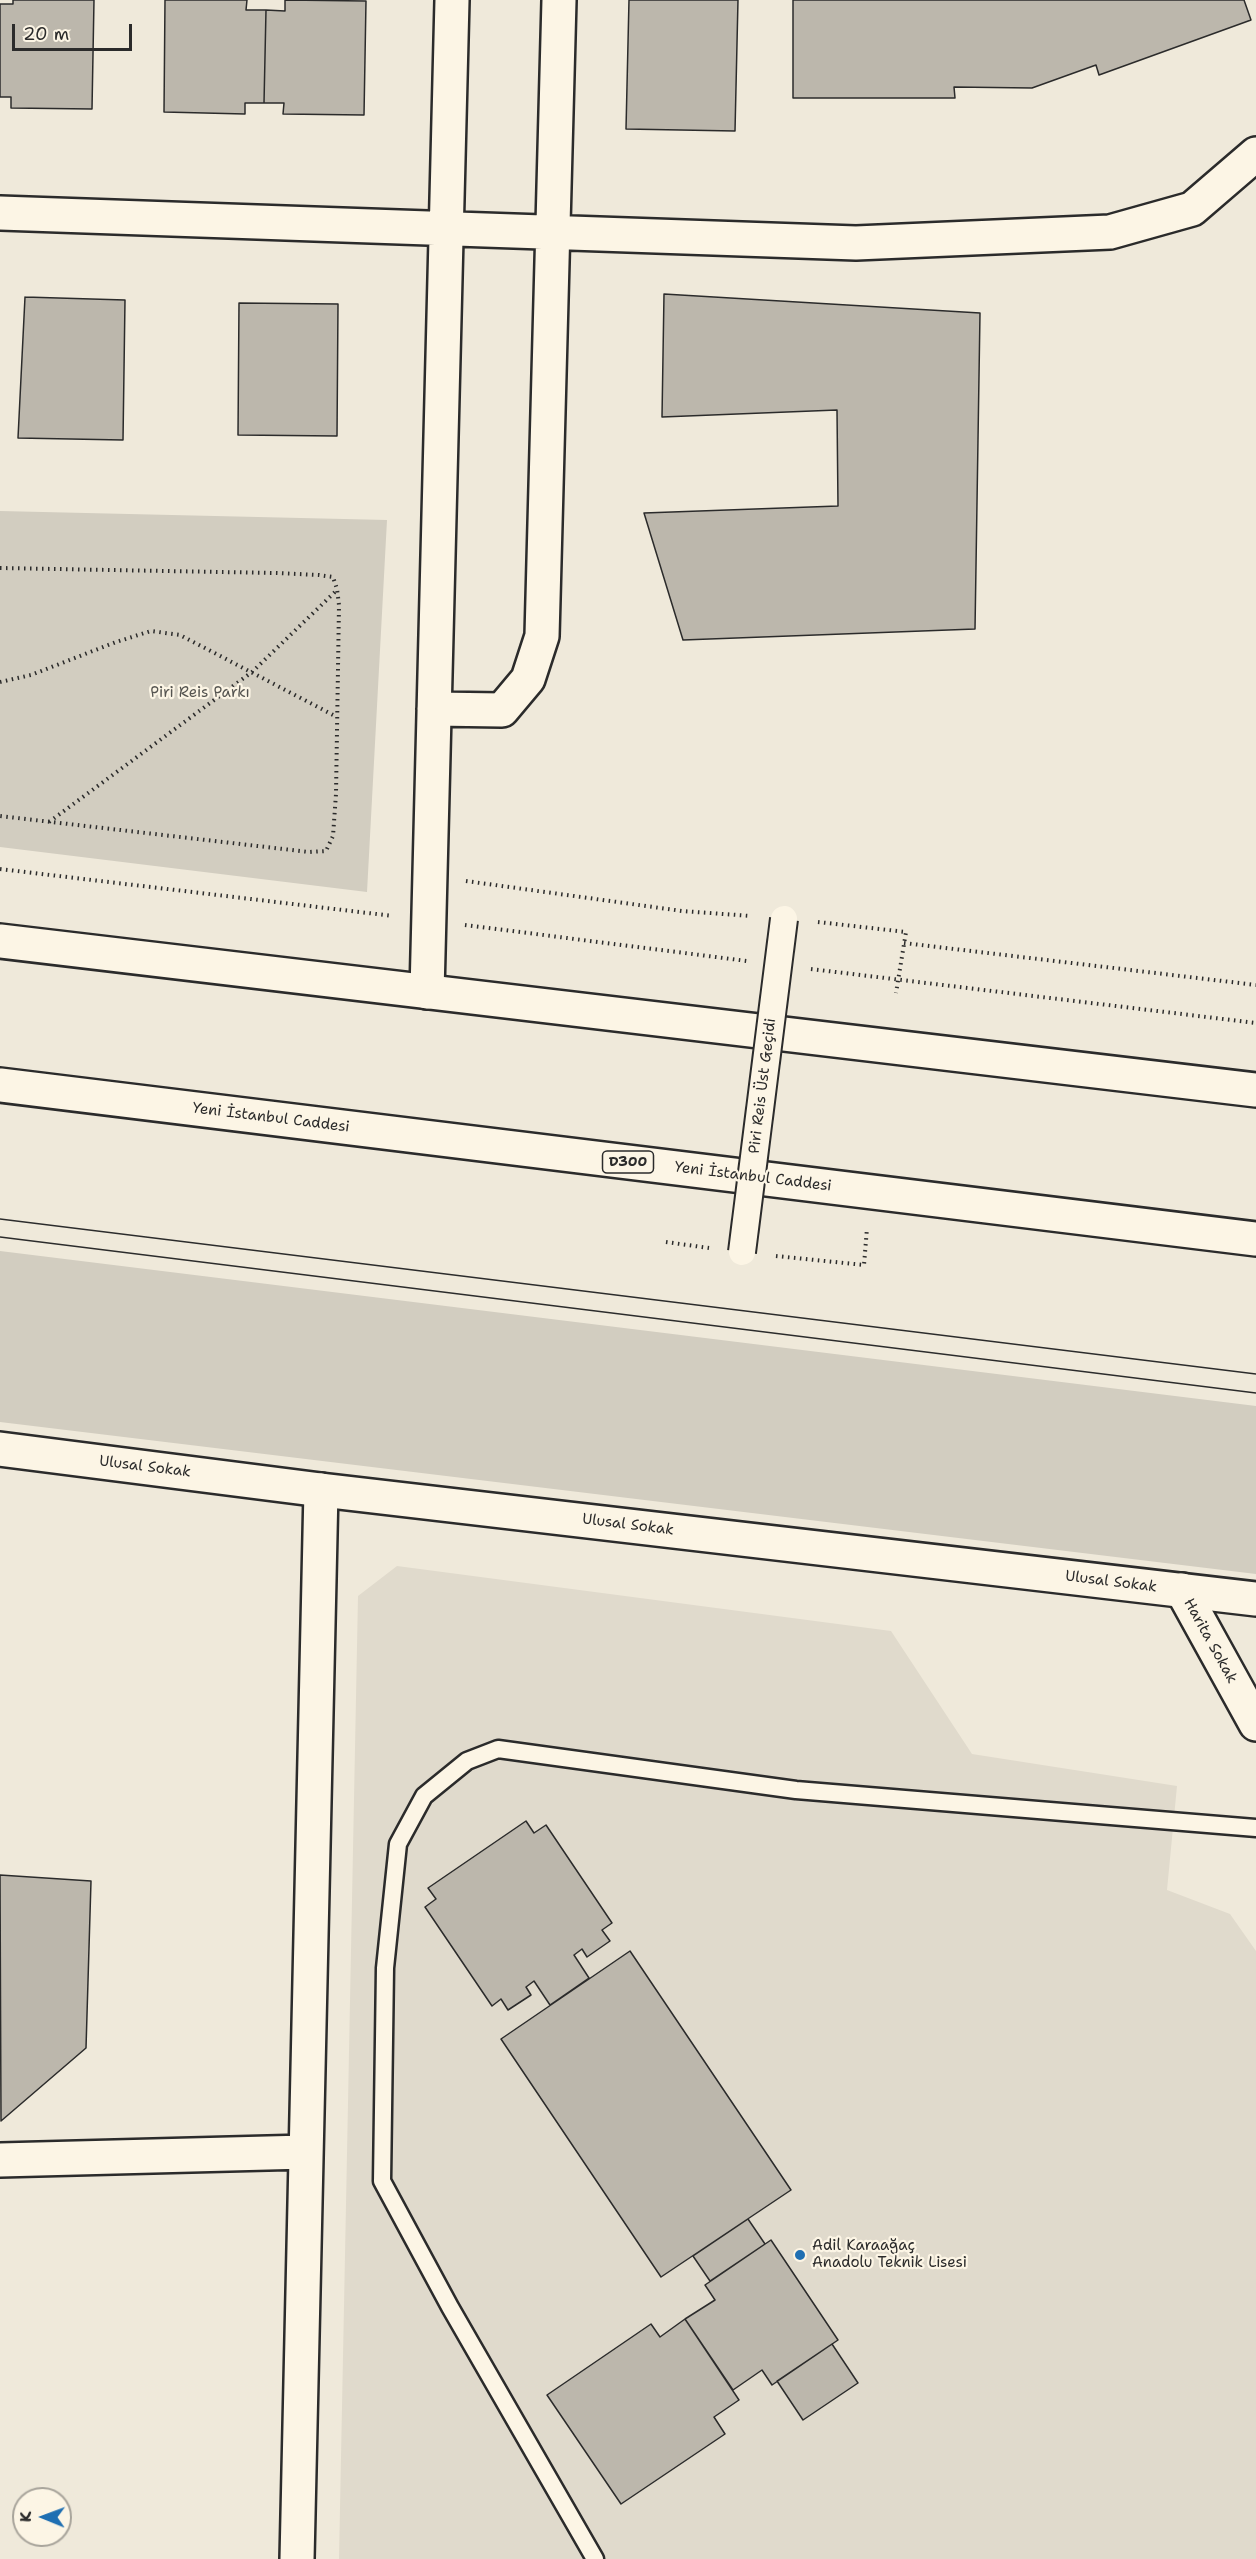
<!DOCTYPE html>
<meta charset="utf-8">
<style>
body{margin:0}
#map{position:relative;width:1256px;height:2559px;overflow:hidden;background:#efe9da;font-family:"Shantell Sans",sans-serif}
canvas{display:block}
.north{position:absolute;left:12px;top:2487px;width:60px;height:60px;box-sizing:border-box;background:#fcf5e5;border:2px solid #a8a49b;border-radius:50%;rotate:271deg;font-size:16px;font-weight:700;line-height:24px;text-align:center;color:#2b2b2b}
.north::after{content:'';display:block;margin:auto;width:21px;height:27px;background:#1f6fb2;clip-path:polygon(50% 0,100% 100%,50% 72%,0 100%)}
.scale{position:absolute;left:12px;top:24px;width:120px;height:27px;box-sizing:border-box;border:3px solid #2b2b2b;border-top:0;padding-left:8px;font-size:18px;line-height:21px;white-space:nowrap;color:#2b2b2b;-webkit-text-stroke:4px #fcf5e5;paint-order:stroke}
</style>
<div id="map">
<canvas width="1256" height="2559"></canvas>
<div class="north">K</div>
<div class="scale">20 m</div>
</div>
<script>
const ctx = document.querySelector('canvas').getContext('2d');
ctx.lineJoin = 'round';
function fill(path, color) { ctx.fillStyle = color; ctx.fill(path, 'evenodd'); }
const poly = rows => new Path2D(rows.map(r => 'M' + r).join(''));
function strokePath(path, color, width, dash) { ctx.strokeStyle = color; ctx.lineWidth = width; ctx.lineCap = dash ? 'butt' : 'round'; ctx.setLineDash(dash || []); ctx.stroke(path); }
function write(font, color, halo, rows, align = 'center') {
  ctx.font = font + ' "Shantell Sans",sans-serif'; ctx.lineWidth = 4.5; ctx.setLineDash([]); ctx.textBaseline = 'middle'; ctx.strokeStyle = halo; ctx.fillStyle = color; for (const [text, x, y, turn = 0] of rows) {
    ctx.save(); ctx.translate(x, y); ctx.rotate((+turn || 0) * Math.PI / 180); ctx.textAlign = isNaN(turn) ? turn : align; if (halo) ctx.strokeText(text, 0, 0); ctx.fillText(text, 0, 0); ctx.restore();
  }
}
const built = poly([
 [397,1566,891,1631,972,1754,1177,1786,1167,1890,1230,1914,1256,1951,1256,2559,339,2559,358,1596]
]);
const green = poly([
 [0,511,387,520,367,892,0,847],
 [0,1251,1256,1406,1256,1574,0,1422]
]);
const building = poly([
 [13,0,94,0,92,109,11,108,11,97,0,97,0,4,13,4,13,0],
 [165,0,247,0,246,10,266,10,264,103,245,103,245,114,164,112,165,0],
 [285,0,366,1,364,115,283,114,284,103,264,103,266,10,285,11,285,0],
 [629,0,738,0,735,131,626,129,629,0],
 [793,0,1244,0,1251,20,1099,75,1096,65,1032,88,954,87,955,98,793,98,793,0],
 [664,294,980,313,975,629,683,640,644,513,838,506,837,410,662,417,664,294],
 [25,297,125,300,123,440,18,438,25,297],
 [239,303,338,304,337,436,238,435,239,303],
 [526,1821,534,1833,546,1825,612,1923,602,1930,610,1941,587,1957,582,1949,574,1955,589,1978,550,2005,534,1981,526,1987,531,1995,508,2010,501,1999,492,2006,425,1907,436,1899,428,1888,526,1821],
 [0,1875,91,1881,86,2048,1,2121,0,1875],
 [630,1951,791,2190,661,2277,501,2039,630,1951],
 [748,2219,765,2244,710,2281,693,2256,748,2219],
 [771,2240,838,2340,772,2385,762,2370,733,2390,685,2319,715,2300,705,2285,771,2240],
 [685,2319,739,2400,714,2417,725,2434,621,2504,547,2395,651,2324,660,2337,685,2319],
 [832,2344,858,2383,803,2420,777,2381,832,2344]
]);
const path = poly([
 [0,568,276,573,319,575,333,577,337,589,339,605,336,794,333,836,326,851,309,852,0,816],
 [0,682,31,675,116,642,151,631,180,635,337,717],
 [49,822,252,672,337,590],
 [0,869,393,916],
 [466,881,682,911,751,916],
 [818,922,906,932,896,993],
 [465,925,747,961],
 [904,943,1256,985],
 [811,969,1256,1023],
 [666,1242,709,1248],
 [776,1256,864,1265,867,1228]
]);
const service = poly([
 [595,2559,450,2307,382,2181,385,1968,398,1844,424,1796,467,1761,498,1749,796,1790,1256,1828]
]);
const minor = poly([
 [0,213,856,243,1110,232,1192,209,1256,154],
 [434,709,502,710,528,679,542,636,559,0],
 [427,992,452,0],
 [1182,1590,1256,1724],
 [0,2160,306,2152],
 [297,2559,321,1490]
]);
const tertiary = poly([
 [0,1449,321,1490,1256,1599]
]);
const trunk = poly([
 [0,941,1256,1090],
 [0,1085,1256,1239]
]);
const tram = poly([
 [0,1219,1256,1374],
 [0,1237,1256,1393]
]);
const pedestrianBridge = poly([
 [742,1252,784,919]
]);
const markers = [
 [800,2255,6,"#1f6fb2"]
];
const shields = [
 [628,1162,51]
];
const shieldNames = [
 ["D300",628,1162]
];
const parkNames = [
 ["Piri Reis Parkı",200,693]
];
const streetNames = [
 ["Piri Reis Üst Geçidi",763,1086,-83],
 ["Yeni İstanbul Caddesi",271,1118,7],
 ["Yeni İstanbul Caddesi",753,1177,7],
 ["Ulusal Sokak",145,1467,7],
 ["Ulusal Sokak",628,1525,7],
 ["Ulusal Sokak",1111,1582,7],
 ["Harita Sokak",1210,1641,61]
];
const poiNames = [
 ["Adil Karaağaç",812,2246],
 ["Anadolu Teknik Lisesi",812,2263]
];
fill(built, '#e0dacc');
fill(green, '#d2cdc0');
fill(building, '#bcb7ac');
strokePath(building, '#2b2b2b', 1.5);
strokePath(service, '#2b2b2b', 21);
strokePath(minor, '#2b2b2b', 38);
strokePath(tertiary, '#2b2b2b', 38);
strokePath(trunk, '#2b2b2b', 38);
strokePath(path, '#2b2b2b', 4, [1.5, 4.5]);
strokePath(service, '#fcf5e5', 16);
strokePath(minor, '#fcf5e5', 33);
strokePath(tertiary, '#fcf5e5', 33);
strokePath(trunk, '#fcf5e5', 33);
strokePath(tram, '#2b2b2b', 1.5);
strokePath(pedestrianBridge, '#2b2b2b', 30, []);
strokePath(pedestrianBridge, '#fcf5e5', 26);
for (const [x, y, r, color] of markers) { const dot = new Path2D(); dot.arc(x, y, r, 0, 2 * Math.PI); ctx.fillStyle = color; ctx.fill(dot); strokePath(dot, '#fcf5e5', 2); }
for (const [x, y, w] of shields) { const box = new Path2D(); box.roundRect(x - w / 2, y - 11, w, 22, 4.5); ctx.fillStyle = '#fcf5e5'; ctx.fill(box); strokePath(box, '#2b2b2b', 1.5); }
write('bold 14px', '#2b2b2b', null, shieldNames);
write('15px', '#555450', '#fcf5e5', parkNames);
write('15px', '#2b2b2b', '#fcf5e5', streetNames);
write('15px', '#2b2b2b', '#fcf5e5', poiNames, 'left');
</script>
